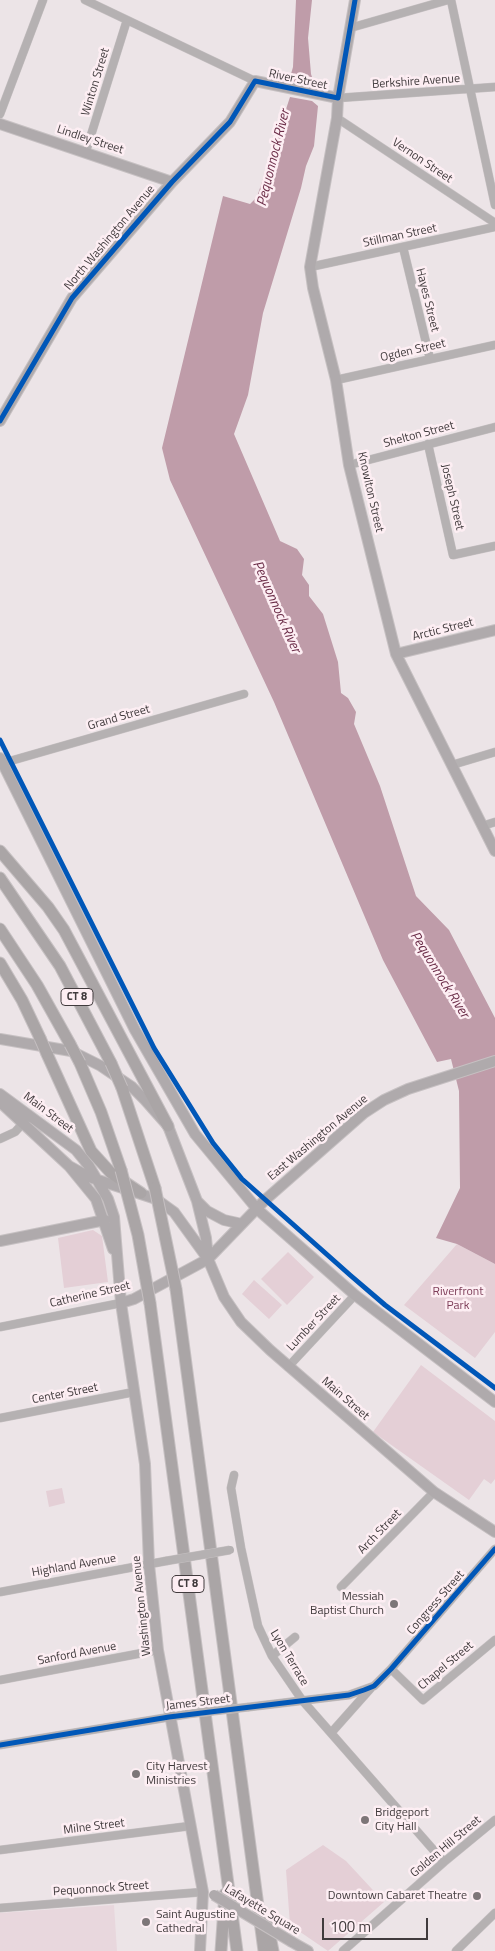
<!DOCTYPE html>
<style>
body{margin:0}
#map{position:relative;width:495px;height:1951px;overflow:hidden;background:#ece4e7;font-family:"Titillium Web",sans-serif}
canvas{display:block}
.scale{position:absolute;left:322px;top:1918px;width:106px;height:22px;box-sizing:border-box;border:2px solid #413b3d;border-top:0;padding-left:6px;font-size:15px;line-height:18px;white-space:nowrap;color:#413b3d;-webkit-text-stroke:4px #fdeef3;paint-order:stroke}
</style>
<div id="map">
<canvas width="495" height="1951"></canvas>
<div class="scale">100 m</div>
</div>
<script>
const ctx = document.querySelector('canvas').getContext('2d');
ctx.lineJoin = 'round';
function fill(path, color) { ctx.fillStyle = color; ctx.fill(path, 'evenodd'); }
const poly = rows => new Path2D(rows.map(r => 'M' + r).join(''));
function strokePath(path, color, width, dash) { ctx.strokeStyle = color; ctx.lineWidth = width; ctx.lineCap = dash ? 'butt' : 'round'; ctx.setLineDash(dash || []); ctx.stroke(path); }
function write(font, color, halo, rows, align = 'center') {
  ctx.font = font + ' "Titillium Web",sans-serif'; ctx.lineWidth = 5; ctx.setLineDash([]); ctx.textBaseline = 'middle'; ctx.strokeStyle = halo; ctx.fillStyle = color; for (const [text, x, y, turn = 0] of rows) {
    ctx.save(); ctx.translate(x, y); ctx.rotate((+turn || 0) * Math.PI / 180); ctx.textAlign = isNaN(turn) ? turn : align; if (halo) ctx.strokeText(text, 0, 0); ctx.fillText(text, 0, 0); ctx.restore();
  }
}
const built = poly([
 [114,1905,117,1951,0,1951,0,1913]
]);
const green = poly([
 [93,1230,102,1236,108,1282,64,1288,58,1238],
 [457,1244,495,1264,495,1332,475,1358,404,1305],
 [288,1252,314,1277,287,1305,261,1279],
 [254,1280,282,1305,269,1319,242,1294],
 [421,1365,495,1421,495,1479,491,1484,484,1479,469,1500,373,1432],
 [62,1488,65,1503,49,1507,46,1491],
 [323,1845,346,1861,384,1902,328,1951,290,1925,286,1870]
]);
const water = poly([
 [296,0,312,0,308,38,311,74,315,86,289,81,293,67],
 [290,97,312,101,318,106,314,146,306,166,301,188,263,313,248,395,234,434,280,541,297,549,304,559,302,575,309,585,309,596,323,614,338,662,341,693,348,698,356,712,354,724,380,786,416,896,449,930,495,1018,495,1264,457,1244,436,1238,460,1188,459,1091,451,1059,437,1062,383,960,274,702,170,480,162,448,223,196,250,204,257,197]
]);
const minor = poly([
 [85,0,255,81],
 [451,0,495,205],
 [350,28,448,0],
 [338,98,495,87],
 [0,114,43,0],
 [337,118,495,223],
 [86,151,127,20],
 [403,247,430,359],
 [310,267,495,227],
 [336,380,495,345],
 [428,444,453,555,495,546],
 [349,465,495,427],
 [0,764,244,694],
 [452,765,495,752],
 [482,826,495,822],
 [0,1139,15,1132,26,1120],
 [0,1327,121,1303],
 [288,1367,355,1295],
 [0,1418,134,1392],
 [234,1475,231,1488,241,1548,258,1626,272,1656,302,1700,444,1862],
 [341,1587,434,1492],
 [0,1592,166,1561],
 [272,1656,295,1637],
 [391,1669,423,1700,495,1640],
 [0,1680,158,1650],
 [249,1707,349,1695,374,1686,391,1669,495,1549],
 [331,1733,371,1688],
 [0,1745,188,1714],
 [0,1850,190,1826],
 [0,1908,203,1892],
 [343,1951,444,1862,495,1820],
 [456,1951,495,1913]
]);
const major = poly([
 [355,0,338,98,337,118,310,267,313,288,336,380,349,465,396,654,495,851],
 [0,124,172,182],
 [0,421,72,298,172,182,230,122,255,81,338,98],
 [396,654,495,630],
 [0,758,135,1030,195,1134,257,1209,355,1295,495,1402],
 [0,1039,71,1051,101,1066,132,1087,145,1100,168,1126,197,1201,206,1238,208,1258],
 [0,1094,76,1150,89,1166,108,1199,114,1217,121,1303,145,1464,149,1564,158,1650,203,1892,200,1951],
 [0,1102,69,1166,96,1199,113,1249],
 [69,1166,89,1177,156,1199,174,1212,208,1259,224,1297,241,1322,270,1350,434,1492,495,1532],
 [198,1202,207,1211,224,1220,242,1224],
 [0,1241,105,1220],
 [121,1303,134,1299,208,1259,265,1200,364,1113,384,1100,408,1089,495,1061],
 [292,1942,308,1951]
]);
const highway = poly([
 [0,851,48,907,64,930,168,1126],
 [0,878,60,966,111,1063],
 [0,929,37,985,70,1044],
 [0,963,22,1000,40,1038],
 [47,1054,91,1151,111,1173,141,1193],
 [80,1063,101,1112,121,1170],
 [122,1088,155,1188],
 [176,1289,264,1951],
 [150,1303,237,1951],
 [267,1921,273,1951],
 [221,1951,225,1894]
]);
const minorBridge = poly([
 [166,1561,230,1550],
 [188,1714,249,1707]
]);
const majorBridge = poly([
 [214,1895,292,1942]
]);
const highwayBridge = poly([
 [40,1038,47,1054],
 [70,1044,80,1063],
 [111,1063,122,1088],
 [121,1170,138,1235,150,1303],
 [155,1188,176,1289]
]);
const cycleway = poly([
 [0,421,72,298,172,182,230,122,255,81,338,98,355,0],
 [0,740,154,1048,213,1143,242,1179,350,1275,385,1305,495,1388],
 [0,1745,169,1717,349,1695,364,1690,374,1686,391,1669,495,1549]
]);
const markers = [
 [394,1604,5,"#7d7678"],
 [136,1774,5,"#7d7678"],
 [365,1820,5,"#7d7678"],
 [477,1896,5,"#7d7678"],
 [146,1922,5,"#7d7678"]
];
const shields = [
 [77,997,32],
 [188,1584,32]
];
const shieldNames = [
 ["CT 8",77,997],
 ["CT 8",188,1584]
];
const streetNames = [
 ["River Street",298,80,12],
 ["Winton Street",96,82,-73],
 ["Berkshire Avenue",416,82,-4],
 ["Lindley Street",90,140,18],
 ["Vernon Street",422,161,34],
 ["Stillman Street",400,236,-12],
 ["North Washington Avenue",110,238,-50],
 ["Hayes Street",427,300,76],
 ["Ogden Street",413,351,-13],
 ["Shelton Street",419,435,-15],
 ["Knowlton Street",370,492,77],
 ["Joseph Street",452,497,77],
 ["Arctic Street",443,630,-14],
 ["Grand Street",119,718,-16],
 ["Main Street",48,1113,37],
 ["East Washington Avenue",318,1138,-40],
 ["Catherine Street",90,1295,-13],
 ["Lumber Street",314,1323,-47],
 ["Center Street",65,1394,-11],
 ["Main Street",345,1399,41],
 ["Arch Street",380,1532,-46],
 ["Highland Avenue",74,1566,-10],
 ["Congress Street",436,1603,-49],
 ["Washington Avenue",142,1606,-96],
 ["Sanford Avenue",77,1654,-11],
 ["Lyon Terrace",289,1658,59],
 ["Chapel Street",446,1666,-40],
 ["James Street",198,1703,-7],
 ["Milne Street",94,1827,-7],
 ["Golden Hill Street",446,1847,-40],
 ["Pequonnock Street",101,1889,-4],
 ["Lafayette Square",262,1910,31]
];
const parkNames = [
 ["Riverfront",458,1292],
 ["Park",458,1306]
];
const poiNames = [
 ["Messiah",384,1597,"right"],
 ["Baptist Church",384,1611,"right"],
 ["City Harvest",146,1767],
 ["Ministries",146,1781],
 ["Bridgeport",375,1813],
 ["City Hall",375,1827],
 ["Downtown Cabaret Theatre",467,1896,"right"],
 ["Saint Augustine",156,1915],
 ["Cathedral",156,1929]
];
const waterNames = [
 ["Pequonnock River",274,158,-76],
 ["Pequonnock River",276,607,66],
 ["Pequonnock River",439,975,58]
];
fill(built, '#e8d7dd');
fill(green, '#e4cfd6');
fill(water, '#bf9ca9');
strokePath(minor, '#c6c0c2', 9);
strokePath(major, '#c6c0c2', 12);
strokePath(highway, '#c6c0c2', 13);
strokePath(minor, '#b5b1b2', 8);
strokePath(major, '#afaaac', 10);
strokePath(highway, '#aaa5a6', 11);
strokePath(minorBridge, '#c6c0c2', 9, []);
strokePath(majorBridge, '#c6c0c2', 12, []);
strokePath(highwayBridge, '#c6c0c2', 13, []);
strokePath(minorBridge, '#b5b1b2', 8);
strokePath(majorBridge, '#afaaac', 10);
strokePath(highwayBridge, '#aaa5a6', 11);
strokePath(cycleway, '#0057b8', 5);
for (const [x, y, r, color] of markers) { const dot = new Path2D(); dot.arc(x, y, r, 0, 2 * Math.PI); ctx.fillStyle = color; ctx.fill(dot); strokePath(dot, '#fdeef3', 2); }
for (const [x, y, w] of shields) { const box = new Path2D(); box.roundRect(x - w / 2, y - 8.5, w, 17, 4); ctx.fillStyle = '#fdeef3'; ctx.fill(box); strokePath(box, '#413b3d', 1); }
write('bold 11px', '#413b3d', null, shieldNames);
write('12px', '#413b3d', '#fdeef3', streetNames);
write('12px', '#7e3e59', '#fdeef3', parkNames);
write('12px', '#413b3d', '#fdeef3', poiNames, 'left');
write('italic 14px', '#6b2d48', '#fdeef3', waterNames);
</script>
